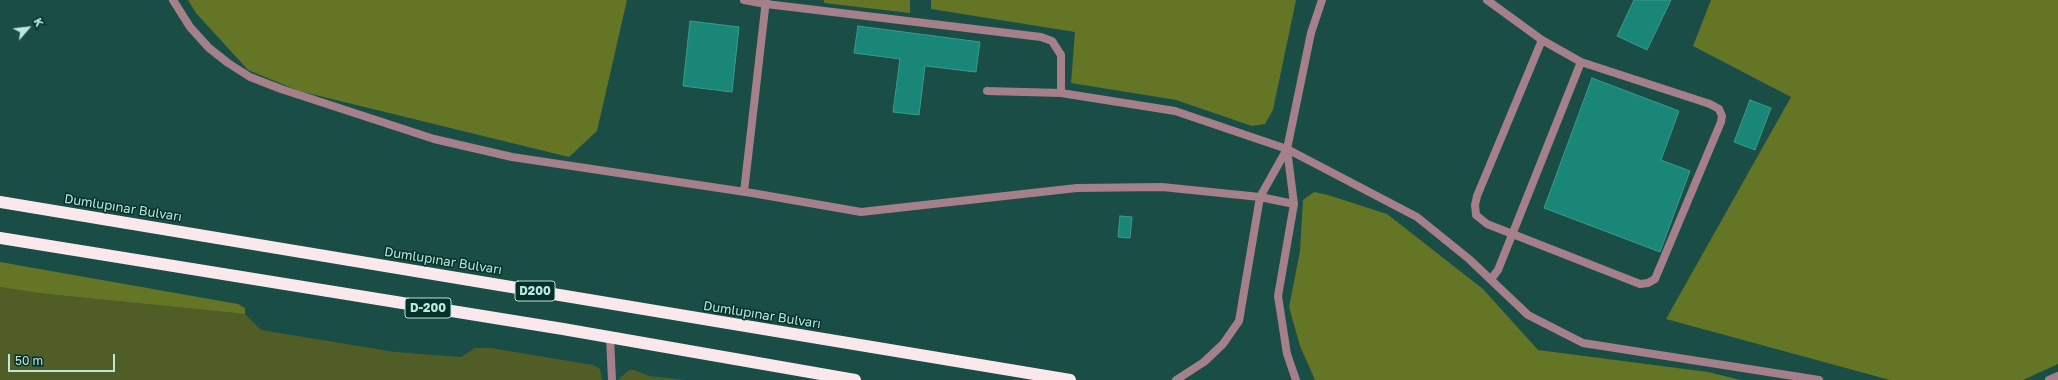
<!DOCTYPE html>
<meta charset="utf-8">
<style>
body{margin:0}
#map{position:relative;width:2058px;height:380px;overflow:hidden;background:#194d45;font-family:"Golos Text",sans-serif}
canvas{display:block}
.north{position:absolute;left:8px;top:8px;width:40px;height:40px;-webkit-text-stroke:3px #05312b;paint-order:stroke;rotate:62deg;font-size:11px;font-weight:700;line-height:16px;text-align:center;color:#bbe7dd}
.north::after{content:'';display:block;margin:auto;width:14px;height:18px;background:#bbe7dd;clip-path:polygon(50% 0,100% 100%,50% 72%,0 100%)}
.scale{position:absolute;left:8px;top:354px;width:107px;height:18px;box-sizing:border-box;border:2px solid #bbe7dd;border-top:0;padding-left:5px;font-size:12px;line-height:14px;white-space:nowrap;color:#bbe7dd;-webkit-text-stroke:3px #05312b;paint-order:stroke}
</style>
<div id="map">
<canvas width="2058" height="380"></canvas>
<div class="north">K</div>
<div class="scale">50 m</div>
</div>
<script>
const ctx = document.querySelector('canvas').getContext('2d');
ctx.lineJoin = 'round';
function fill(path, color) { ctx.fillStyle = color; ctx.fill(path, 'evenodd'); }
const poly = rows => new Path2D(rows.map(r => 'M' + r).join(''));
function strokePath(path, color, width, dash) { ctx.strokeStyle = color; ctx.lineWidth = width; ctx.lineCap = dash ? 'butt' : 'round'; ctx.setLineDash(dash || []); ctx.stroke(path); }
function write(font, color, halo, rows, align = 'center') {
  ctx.font = font + ' "Golos Text",sans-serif'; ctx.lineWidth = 3; ctx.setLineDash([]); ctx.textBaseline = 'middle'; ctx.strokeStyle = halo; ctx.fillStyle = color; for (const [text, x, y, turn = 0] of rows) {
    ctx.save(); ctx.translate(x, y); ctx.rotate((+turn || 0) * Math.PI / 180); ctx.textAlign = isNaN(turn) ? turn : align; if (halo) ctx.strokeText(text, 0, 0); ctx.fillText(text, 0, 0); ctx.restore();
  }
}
const green = poly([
 [0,287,37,293,245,314,261,330,395,352,461,357,475,348,491,348,593,365,600,369,602,380,0,380],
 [629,370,634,370,650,376,685,380,618,380]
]);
const forest = poly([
 [188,0,627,0,597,131,569,157,299,91,248,70,196,13],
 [824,0,910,0,910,13,824,3],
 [931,0,1296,0,1273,110,1265,124,1252,126,1176,100,1071,83,1075,32,931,9],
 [1711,0,2058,0,2058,364,2023,380,1890,380,1666,319,1791,97,1693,46],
 [1314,192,1328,195,1387,214,1483,289,1538,350,1708,372,1741,380,1315,380,1300,346,1289,307,1300,251,1303,200],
 [0,262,238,304,245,308,245,314,37,293,0,287]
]);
const building = poly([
 [1634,0,1671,0,1647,50,1617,36,1634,0],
 [690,21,739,27,732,92,683,86,690,21],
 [858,26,980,42,976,72,925,66,919,115,893,112,900,59,854,53,858,26],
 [1592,78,1679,111,1661,160,1690,171,1660,252,1544,208,1592,78],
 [1750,100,1771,108,1755,150,1734,142,1750,100],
 [1120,216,1132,217,1130,238,1118,237,1120,216]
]);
const lane = poly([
 [173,0,190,27,209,48,228,63,250,77,281,89,434,139,512,157,752,193,861,212,1077,188,1162,187,1260,197,1294,204],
 [744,0,766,4,1041,37,1052,41,1061,55,1061,93],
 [1487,0,1542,40,1581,62,1710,104,1719,109,1722,116,1721,122,1655,279,1648,283,1640,284,1487,224,1476,215,1475,205,1477,196,1542,40],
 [987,91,1061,93,1175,111,1287,149,1417,217,1469,259,1528,315,1583,343,1819,380],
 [1287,149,1294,204,1278,296,1287,354,1296,380],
 [744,192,766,0],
 [1491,279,1498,270,1581,62],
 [610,338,612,380],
 [1176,380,1204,362,1223,344,1239,321,1260,197,1287,149,1311,33,1322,0],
 [2049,380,2058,376]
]);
const highway = poly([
 [0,202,1070,380],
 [0,238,563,329,855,380]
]);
const shields = [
 [535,291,40],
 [428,308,46]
];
const shieldNames = [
 ["D200",535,291],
 ["D-200",428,308]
];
const streetNames = [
 ["Dumlupınar Bulvarı",123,208,9],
 ["Dumlupınar Bulvarı",443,261,9],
 ["Dumlupınar Bulvarı",762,315,9]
];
fill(green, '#505d26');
fill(forest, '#647525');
fill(building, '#1a8677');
strokePath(building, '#389c8c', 1);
strokePath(lane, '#a57f89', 8);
strokePath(highway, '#fbe8ec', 12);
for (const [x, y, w] of shields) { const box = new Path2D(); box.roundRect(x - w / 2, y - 10, w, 20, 3); ctx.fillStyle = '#05312b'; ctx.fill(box); strokePath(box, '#bbe7dd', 1); }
write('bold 12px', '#bbe7dd', null, shieldNames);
write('13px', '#bbe7dd', '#05312b', streetNames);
</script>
